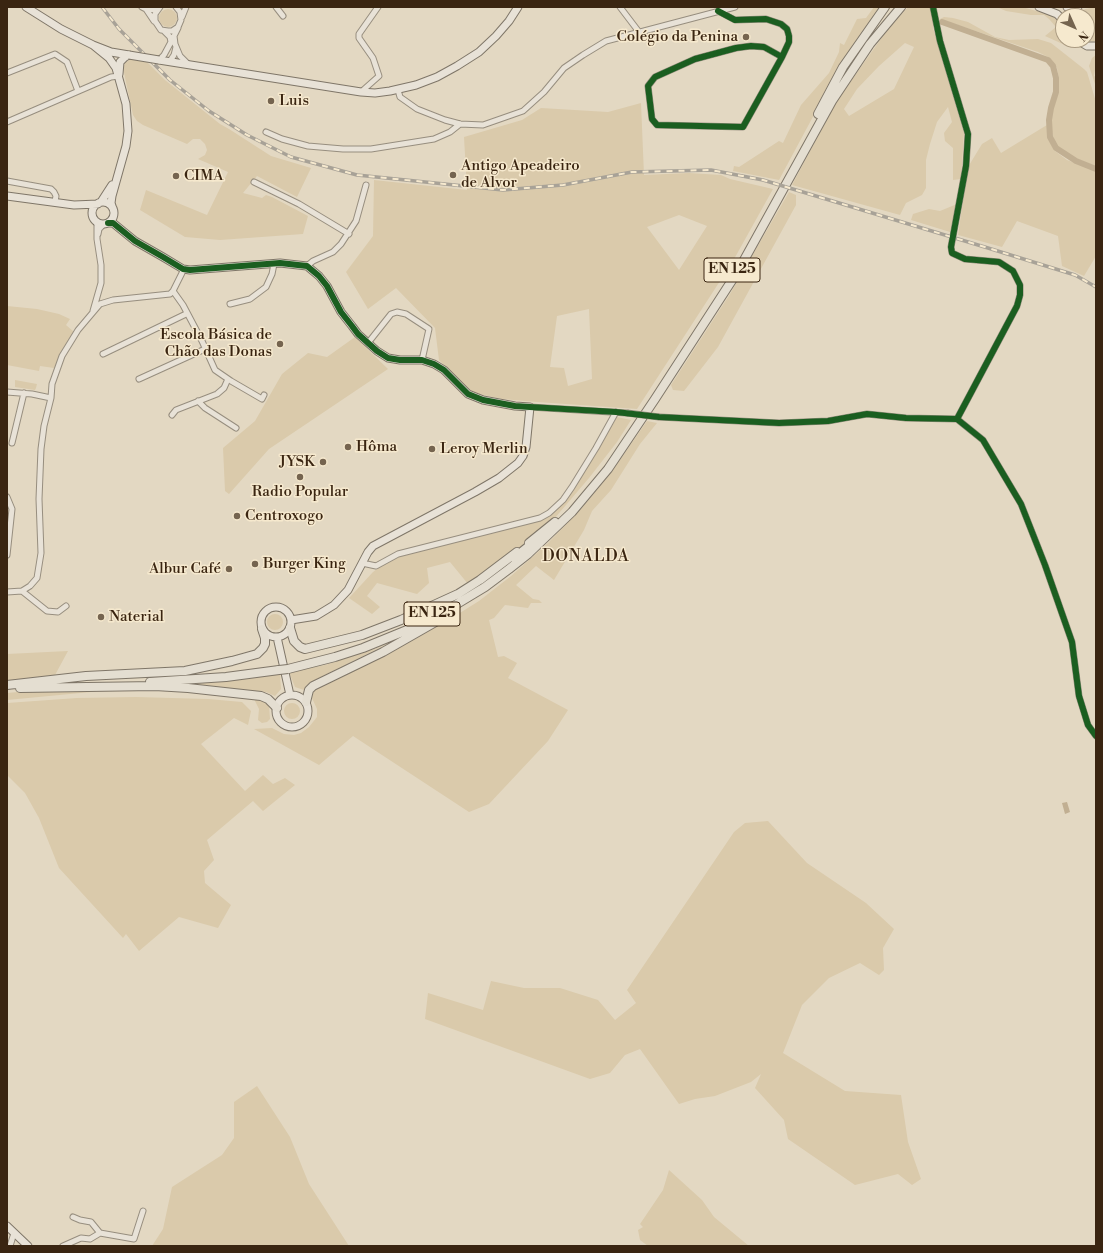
<!DOCTYPE html>
<meta charset="utf-8">
<style>
body{margin:0}
#map{position:relative;width:1103px;height:1253px;overflow:hidden;background:#e3d8c2;font-family:"Libre Bodoni",serif}
canvas{display:block}
.frame{position:absolute;inset:0;border:8px solid #3a2511;pointer-events:none}
.north{position:absolute;left:1055px;top:8px;width:40px;height:40px;box-sizing:border-box;background:#f6e9ce;border:1px solid #ab9b82;border-radius:50%;rotate:135deg;font-size:11px;font-weight:700;line-height:16px;text-align:center;color:#3a2511}
.north::after{content:'';display:block;margin:auto;width:14px;height:18px;background:#75644f;clip-path:polygon(50% 0,100% 100%,50% 72%,0 100%)}
</style>
<div id="map">
<canvas width="1103" height="1253"></canvas>
<div class="frame"></div>
<div class="north">N</div>
</div>
<script>
const ctx = document.querySelector('canvas').getContext('2d');
ctx.lineJoin = 'round';
function fill(path, color) { ctx.fillStyle = color; ctx.fill(path, 'evenodd'); }
const poly = rows => new Path2D(rows.map(r => 'M' + r).join(''));
function strokePath(path, color, width, dash) { ctx.strokeStyle = color; ctx.lineWidth = width; ctx.lineCap = dash ? 'butt' : 'round'; ctx.setLineDash(dash || []); ctx.stroke(path); }
function write(font, color, halo, rows, align = 'center') {
  ctx.font = font + ' "Libre Bodoni",serif'; ctx.lineWidth = 3; ctx.setLineDash([]); ctx.textBaseline = 'middle'; ctx.strokeStyle = halo; ctx.fillStyle = color; for (const [text, x, y, turn = 0] of rows) {
    ctx.save(); ctx.translate(x, y); ctx.rotate((+turn || 0) * Math.PI / 180); ctx.textAlign = isNaN(turn) ? turn : align; if (halo) ctx.strokeText(text, 0, 0); ctx.fillText(text, 0, 0); ctx.restore();
  }
}
const green = poly([
 [874,7,880,7,845,57,779,180,733,171,734,166,739,167,779,141,783,143,801,105,829,73,839,52,840,43,844,45,857,19,866,18],
 [908,7,933,7,931,11,933,18,933,28,964,133,961,179,953,180,953,148,945,141,944,133,952,122,948,107,937,122,930,144,926,160,926,188,922,195,906,203,900,215,792,185,837,101,885,33],
 [905,43,914,47,894,89,849,116,844,109,857,89,879,66],
 [997,7,1022,7,1051,15,1061,22,1063,27,1063,40,1069,40,1074,47,1065,45,1045,36,1056,27,1049,19,1044,15,1031,15,1006,11],
 [1096,7,1096,41,1090,41,1087,40,1087,16,1078,16,1085,9],
 '159 18a9 9 0 1 1 18 0a9 9 0 1 1-18 0Z',
 [944,17,953,18,968,22,995,37,1009,40,1038,39,1051,43,1084,69,1087,72,1096,102,1096,166,1075,158,1061,150,1055,143,1051,129,1051,116,1058,93,1059,79,1057,68,1050,58,1038,52,940,19],
 [1096,55,1096,64,1094,76,1096,77,1096,87,1089,66,1092,58],
 [131,59,146,61,165,80,220,124,229,129,271,156,311,168,297,197,257,176,243,193,262,198,266,195,272,197,308,216,303,234,220,240,185,237,140,210,146,190,207,215,228,172,198,159,205,155,207,150,205,144,200,139,193,139,187,144,143,125,137,121,133,115,123,68,125,63],
 [641,103,644,175,689,173,721,175,730,179,773,189,733,261,637,409,537,402,502,399,479,394,467,389,439,360,435,328,396,288,368,309,346,272,373,236,374,180,467,190,464,137,522,120,541,108,608,112],
 [679,215,707,226,679,270,647,227],
 [589,309,592,379,568,386,564,368,550,367,557,316],
 [1047,125,1047,133,1051,144,1055,151,1067,160,1096,171,1096,256,1084,276,1062,266,1058,236,1017,221,1002,247,958,235,968,167,982,144,992,138,1001,153],
 [789,192,796,195,796,205,718,347,684,391,673,390,671,385,730,294],
 [957,204,950,232,911,220,913,214,929,209,940,211],
 [7,306,37,309,59,314,70,319,66,325,74,332,54,368,40,366,39,371,7,365],
 [355,337,388,369,269,449,229,494,225,491,223,448,255,421,282,374,308,353,327,357],
 [15,380,37,384,36,388,35,390,15,387],
 [617,417,631,420,617,442,589,478,554,519,521,548,468,584,450,562,427,568,429,583,417,594,377,583,367,596,380,607,372,614,349,598,373,572,388,560,403,553,538,521,550,516,561,505,572,489,595,456],
 [647,421,657,423,640,444,611,490,592,511,584,530,554,580,536,566,516,585,533,599,539,600,542,603,531,603,528,608,505,605,494,618,489,620,498,657,504,656,517,663,508,678,568,710,548,741,489,804,469,812,353,736,319,765,254,729,272,728,284,734,294,735,301,733,309,727,317,717,317,709,312,698,313,693,315,690,395,649,447,621,479,601,511,576,548,543,581,509,611,473],
 '267 622a8 8 0 1 1 16 0a8 8 0 1 1-16 0Z',
 [397,639,315,680,307,685,304,690,295,687,289,672,325,665,375,649],
 [68,651,55,675,7,681,7,654],
 [280,674,281,689,275,696,266,692,176,685,222,682],
 [28,691,91,692,7,700,7,693],
 [136,697,208,699,242,702,251,711,248,725,234,718,201,744,245,791,263,775,273,784,285,778,295,785,263,811,253,801,207,840,214,860,204,871,205,883,231,905,218,928,179,917,139,951,126,934,123,938,59,868,39,818,25,793,7,775,7,703,77,698],
 [254,699,260,699,266,701,269,705,270,719,267,722,262,723,258,720,259,709],
 '284 711a8 8 0 1 1 16 0a8 8 0 1 1-16 0Z',
 [768,821,807,863,866,903,894,929,883,948,884,970,879,975,860,963,829,978,802,1005,783,1053,845,1091,901,1095,908,1142,921,1179,912,1185,898,1174,855,1185,788,1139,784,1120,755,1088,761,1074,751,1082,715,1096,695,1099,679,1104,640,1049,625,1055,610,1073,590,1079,425,1019,428,993,483,1010,491,981,524,988,560,988,598,1000,615,1020,636,1003,627,990,734,832,745,823],
 [257,1086,290,1137,309,1184,349,1246,152,1246,163,1229,172,1187,222,1155,234,1138,234,1102],
 [669,1170,702,1200,714,1217,749,1246,648,1246,640,1240,638,1230,643,1227,640,1224,663,1190]
]);
const water = poly([
 [1067,802,1070,812,1065,814,1062,803]
]);
const canal = poly([
 [942,22,1048,60,1053,66,1056,78,1056,92,1051,108,1049,120,1050,137,1056,148,1076,161,1096,169]
]);
const street = poly([
 [142,7,146,9,157,10],
 [160,7,155,14,155,21,161,30,168,31,172,31,178,27,181,20,180,12,176,7],
 [276,7,283,16],
 [620,7,639,32],
 [933,7,940,41,968,134,966,166,951,247,952,253,965,259,999,262,1013,271,1020,285,1020,295,1017,306,957,419],
 [146,9,154,21],
 [718,11,735,20,766,19,781,24,787,29,789,36,789,42,782,57,743,127,657,125,652,119,648,86,655,77,695,59,736,48,751,46,764,47,782,57],
 [182,17,186,7],
 [178,28,174,36,175,44,180,56,188,64],
 [159,60,164,55,171,42,170,37,164,31],
 [170,61,174,55,176,47],
 [7,73,55,54,67,62,78,91],
 [398,90,400,97,417,109,445,120,460,124,483,125,523,111,544,92,564,68,583,55,606,41,735,7],
 [361,92,379,76,373,58,359,38,359,34,378,7],
 [7,122,111,77,119,76],
 [266,132,282,139,308,146,343,149,371,149,434,139,450,132,460,124],
 [7,181,51,189,54,192,56,196,55,202],
 [254,182,299,204,349,234],
 [98,234,99,229,104,224],
 [307,266,313,261,333,252,341,244,356,221,366,185],
 [183,269,182,273,173,291,183,305,202,341,215,370,231,381,262,399,264,395],
 [230,304,250,299,266,287,272,274,274,264],
 [93,311,101,283,101,265,97,239,97,222],
 [368,343,391,314,397,312,406,314,429,329,422,360],
 [103,354,186,314],
 [139,379,205,349],
 [7,392,32,394,51,398],
 [198,401,205,408,236,428],
 [530,407,627,413],
 [172,415,176,410,217,394,224,388,228,379],
 [659,417,779,423,828,421,867,414,906,418,957,419,983,440,1021,504,1045,565,1072,642,1079,696,1088,725,1096,736],
 [12,443,24,393],
 [7,497,12,509,7,555],
 [362,563,376,566,398,554,540,518,549,513,563,500,572,487,596,448,616,412],
 [22,591,47,611,58,612,66,606],
 [7,592,22,591,30,586,37,578,41,553,39,499,41,449,44,426,51,398,52,384,62,356,78,330,100,304,113,300,170,294,173,291],
 [73,1217,80,1220,91,1222,100,1233],
 [10,1246,14,1233],
 [63,1246,81,1238,90,1239,100,1233,134,1239,143,1211]
]);
const secondary = poly([
 [26,7,61,29,93,45,111,52,129,55],
 [1039,7,1057,14,1063,20],
 [1067,7,1070,7],
 [1072,16,1078,7],
 [1077,40,1087,46,1096,46],
 [93,45,109,58,116,68,126,104,128,131,126,146,112,196,111,203,113,209],
 [159,60,361,92,375,93,390,91,416,85,437,77,457,66,479,52,496,36,509,21,518,7],
 [119,74,120,62,125,57,129,55],
 [7,196,74,205,98,204],
 [101,202,112,185],
 '92 213a11 11 0 1 1 22 0a11 11 0 1 1-22 0Z',
 [108,223,113,223,135,241,163,257,183,269,190,270,280,263,307,266,319,276,327,286,341,312,352,326,358,334,377,351,388,358,400,360,422,360,434,364,444,370,468,394,483,400,515,406,530,407,526,447,523,456,518,463,499,478,475,492,373,546,368,552,348,590,334,605,316,616,291,620],
 '261 622a15 15 0 1 1 30 0a15 15 0 1 1-30 0Z',
 [277,637,290,695],
 '276 711a16 16 0 1 1 32 0a16 16 0 1 1-32 0Z',
 [7,1226,28,1246]
]);
const primary = poly([
 [818,114,843,67,885,7],
 [529,543,555,522],
 [514,558,534,542],
 [290,628,294,641,300,647,305,649,362,635,401,620,458,594,480,580,517,552],
 [288,669,335,657,363,648,412,628,437,616,485,587,509,569,528,554,572,512,608,469,655,399,738,271,832,101,870,44,901,7],
 [150,682,226,677,279,670],
 [7,685,86,676,185,671,232,661,257,654,263,648,265,644,265,638,262,629],
 [20,688,155,686,188,688,261,696,268,699,277,708],
 [306,702,309,690,313,686,383,652,446,616]
]);
const rail = poly([
 [102,7,119,29,170,80,209,111,247,135,291,157,357,175,503,190,563,185,632,172,711,170,763,180,988,248,1075,275,1096,287]
]);
const streetBridge = poly([
 [627,413,659,417]
]);
const secondaryBridge = poly([
 [129,55,159,60]
]);
const primaryBridge = poly([
 [279,670,288,669]
]);
const cycleway = poly([
 [933,7,940,41,968,134,966,166,951,247,952,253,965,259,999,262,1013,271,1020,285,1020,295,1017,306,957,419],
 [718,11,735,20,766,19,781,24,787,29,789,36,789,42,782,57,743,127,657,125,652,119,648,86,655,77,695,59,736,48,751,46,764,47,782,57],
 [108,223,113,223,135,241,163,257,183,269,190,270,280,263,307,266,319,276,327,286,341,312,352,326,358,334,377,351,388,358,400,360,422,360,434,364,444,370,468,394,483,400,515,406,530,407,616,412,659,417,779,423,828,421,867,414,906,418,957,419,983,440,1021,504,1045,565,1072,642,1079,696,1088,725,1096,736]
]);
const markers = [
 [746,37,4,"#75644f"],
 [271,101,4,"#75644f"],
 [453,175,4,"#75644f"],
 [176,176,4,"#75644f"],
 [280,344,4,"#75644f"],
 [348,447,4,"#75644f"],
 [432,449,4,"#75644f"],
 [323,462,4,"#75644f"],
 [300,477,4,"#75644f"],
 [237,516,4,"#75644f"],
 [255,564,4,"#75644f"],
 [229,569,4,"#75644f"],
 [101,617,4,"#75644f"]
];
const shields = [
 [732,270,56],
 [432,614,56]
];
const shieldNames = [
 ["EN 125",732,270],
 ["EN 125",432,614]
];
const poiNames = [
 ["Colégio da Penina",738,37,"right"],
 ["Luis",279,101],
 ["Antigo Apeadeiro",461,166],
 ["de Alvor",461,183],
 ["CIMA",184,176],
 ["Escola Básica de",272,335,"right"],
 ["Chão das Donas",272,352,"right"],
 ["Hôma",356,447],
 ["Leroy Merlin",440,449],
 ["JYSK",315,462,"right"],
 ["Radio Popular",300,492,"center"],
 ["Centroxogo",245,516],
 ["Burger King",263,564],
 ["Albur Café",221,569,"right"],
 ["Naterial",109,617]
];
const neighbourhoodNames = [
 ["DONALDA",586,557]
];
fill(green, '#dacaab');
fill(water, '#c1af92');
strokePath(canal, '#c1af92', 6);
strokePath(street, '#978e7f', 7);
strokePath(secondary, '#7f7668', 9);
strokePath(primary, '#7f7668', 10);
strokePath(street, '#e8e2d7', 5);
strokePath(secondary, '#e8e2d7', 7);
strokePath(primary, '#e4ded1', 8);
strokePath(rail, '#a8a297', 3.5);
strokePath(rail, '#f6e9ce', 2, [6]);
strokePath(streetBridge, '#978e7f', 7, []);
strokePath(secondaryBridge, '#7f7668', 9, []);
strokePath(primaryBridge, '#7f7668', 10, []);
strokePath(streetBridge, '#e8e2d7', 5);
strokePath(secondaryBridge, '#e8e2d7', 7);
strokePath(primaryBridge, '#e4ded1', 8);
strokePath(cycleway, '#1b5e20', 6);
for (const [x, y, r, color] of markers) { const dot = new Path2D(); dot.arc(x, y, r, 0, 2 * Math.PI); ctx.fillStyle = color; ctx.fill(dot); strokePath(dot, '#f6e9ce', 1.5); }
for (const [x, y, w] of shields) { const box = new Path2D(); box.roundRect(x - w / 2, y - 12, w, 24, 3); ctx.fillStyle = '#f6e9ce'; ctx.fill(box); strokePath(box, '#3a2511', 1); }
write('bold 14px', '#3a2511', null, shieldNames);
write('15px', '#3a2511', '#f6e9ce', poiNames, 'left');
ctx.letterSpacing = '1px';
write('16px', '#3a2511', '#f6e9ce', neighbourhoodNames);
ctx.letterSpacing = '0px';
</script>
